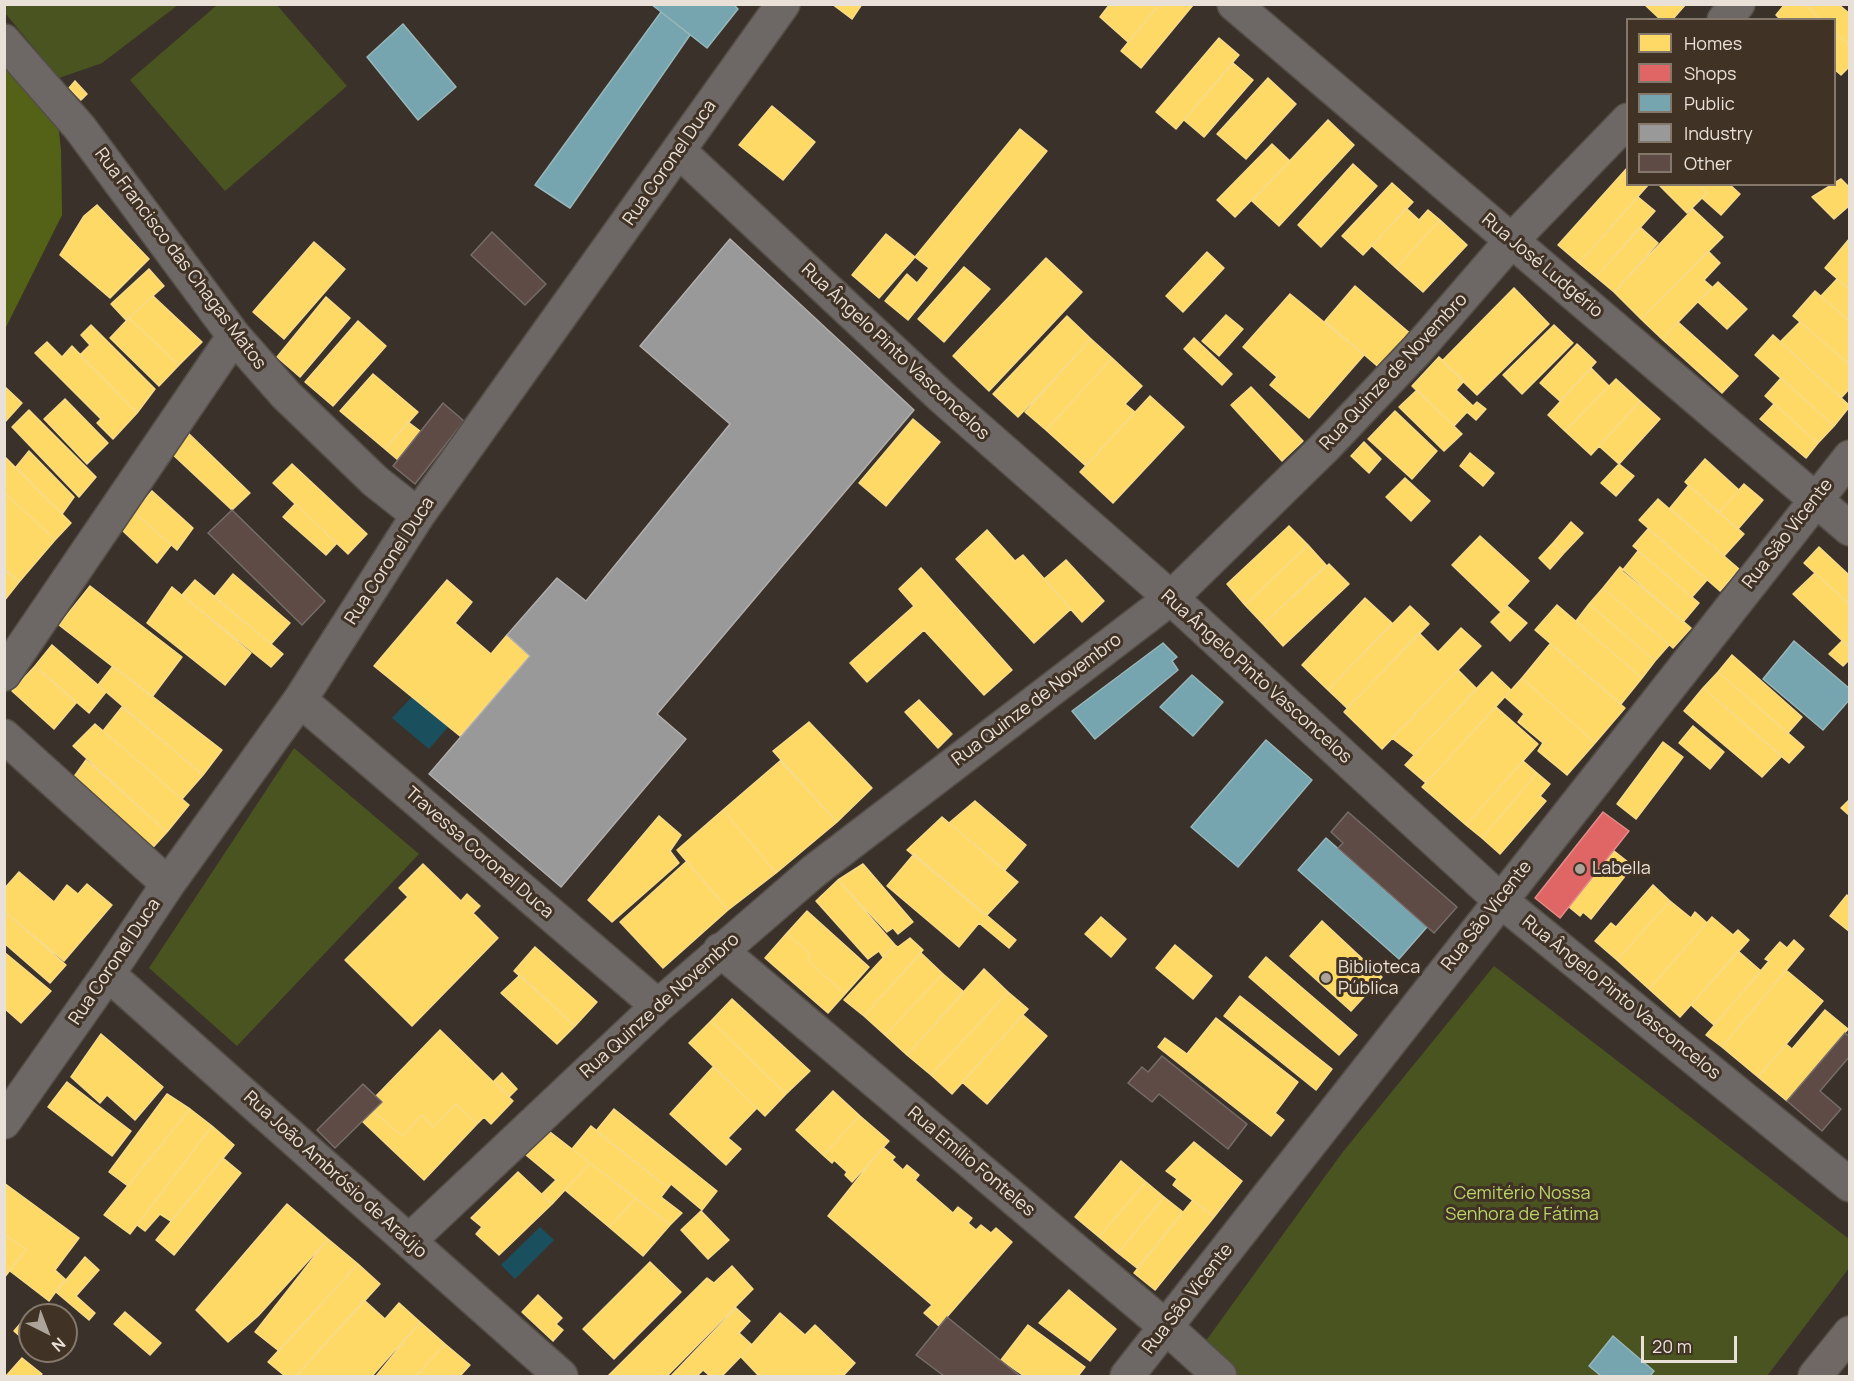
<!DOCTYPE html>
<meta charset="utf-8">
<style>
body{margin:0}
#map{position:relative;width:1854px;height:1381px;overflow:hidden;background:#3a322a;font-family:Manrope,sans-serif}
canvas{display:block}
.frame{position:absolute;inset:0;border:6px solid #e9e0d7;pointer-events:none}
.legend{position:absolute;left:1626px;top:18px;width:210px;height:168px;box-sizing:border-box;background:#403224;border:2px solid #84786c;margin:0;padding:8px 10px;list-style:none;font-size:18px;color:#e9e0d7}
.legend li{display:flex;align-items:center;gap:12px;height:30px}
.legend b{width:30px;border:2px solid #84786c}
.north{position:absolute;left:18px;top:1303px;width:60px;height:60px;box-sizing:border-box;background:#403224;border:2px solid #84786c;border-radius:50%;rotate:138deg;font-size:16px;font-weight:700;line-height:24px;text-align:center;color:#e9e0d7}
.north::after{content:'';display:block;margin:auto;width:21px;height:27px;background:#aca39a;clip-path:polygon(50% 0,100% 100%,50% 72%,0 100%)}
.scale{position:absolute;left:1641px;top:1336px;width:96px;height:27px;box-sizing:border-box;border:3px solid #e9e0d7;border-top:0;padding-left:8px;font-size:18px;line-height:21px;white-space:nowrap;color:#e9e0d7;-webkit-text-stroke:4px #403224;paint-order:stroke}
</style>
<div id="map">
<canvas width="1854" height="1381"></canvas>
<div class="frame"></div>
<ul class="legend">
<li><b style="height:16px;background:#ffd966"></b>Homes</li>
<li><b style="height:16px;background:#e06666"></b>Shops</li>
<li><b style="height:16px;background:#76a5af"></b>Public</li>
<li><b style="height:16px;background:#999"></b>Industry</li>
<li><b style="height:16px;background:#5e4b46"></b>Other</li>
</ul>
<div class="north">N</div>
<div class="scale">20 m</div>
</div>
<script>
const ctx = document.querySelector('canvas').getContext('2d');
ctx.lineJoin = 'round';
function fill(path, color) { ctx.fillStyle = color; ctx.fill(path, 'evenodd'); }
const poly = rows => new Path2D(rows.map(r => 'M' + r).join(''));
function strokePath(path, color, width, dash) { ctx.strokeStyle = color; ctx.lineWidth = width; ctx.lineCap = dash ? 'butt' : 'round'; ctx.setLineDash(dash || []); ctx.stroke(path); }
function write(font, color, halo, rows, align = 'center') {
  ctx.font = font + ' Manrope,sans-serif'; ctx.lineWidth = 6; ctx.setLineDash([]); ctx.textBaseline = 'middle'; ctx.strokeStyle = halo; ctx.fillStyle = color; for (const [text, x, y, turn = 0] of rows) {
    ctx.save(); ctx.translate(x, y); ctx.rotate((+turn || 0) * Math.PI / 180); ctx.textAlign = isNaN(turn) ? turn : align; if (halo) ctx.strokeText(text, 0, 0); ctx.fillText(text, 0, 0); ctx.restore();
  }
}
const green = poly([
 [276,4,347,86,225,191,130,80,217,5],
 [4,5,5,4,178,5,102,63,59,78,5,13],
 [294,748,419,854,237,1046,149,968],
 [1494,966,1849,1239,1849,1268,1767,1376,1230,1376,1200,1349,1342,1153]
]);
const forest = poly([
 [5,40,55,96,61,150,62,215,5,329]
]);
const water = poly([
 [412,697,448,727,429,749,392,718],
 [540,1227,554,1240,515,1279,501,1265]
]);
const homes = poly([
 [832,4,862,4,852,19,832,4],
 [1110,4,1160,4,1128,42,1100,17,1110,4],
 [1160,4,1193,5,1141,68,1121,51,1160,4],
 [1644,4,1686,4,1672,20,1661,20,1644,4],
 [1785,4,1805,4,1821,20,1781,20,1776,15,1785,4],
 [1805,4,1838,4,1850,14,1850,46,1834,32,1834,20,1821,20,1805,4],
 [1834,32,1850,46,1850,66,1841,75,1834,69,1834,32],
 [1219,38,1239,55,1176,129,1156,112,1219,38],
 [1233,63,1253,80,1204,137,1184,120,1233,63],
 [1268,78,1296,104,1246,159,1217,134,1268,78],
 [75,81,87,94,81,100,69,88,75,81],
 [772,106,815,142,783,180,739,145,772,106],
 [1328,120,1354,145,1279,226,1252,201,1328,120],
 [1020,129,1047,151,908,320,885,301,907,274,917,283,929,268,915,257,1020,129],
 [1272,144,1290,161,1235,217,1217,200,1272,144],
 [1353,164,1377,186,1321,247,1298,225,1353,164],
 [1628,167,1628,184,1649,184,1579,263,1558,245,1628,167],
 [1841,179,1850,188,1850,205,1834,219,1812,197,1841,179],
 [1392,183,1413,202,1363,255,1342,236,1392,183],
 [1658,184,1699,184,1707,193,1687,213,1658,184],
 [1699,184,1729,184,1740,194,1721,215,1702,198,1707,193,1699,184],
 [1638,197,1655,211,1596,277,1579,263,1638,197],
 [97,205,149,259,110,298,60,255,84,216,97,205],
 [1406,208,1419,220,1428,210,1440,220,1396,268,1372,246,1406,208],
 [1693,209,1723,237,1641,319,1614,292,1693,209],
 [1440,220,1467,245,1423,292,1396,268,1440,220],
 [1640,227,1658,243,1614,292,1596,277,1640,227],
 [886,234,915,257,879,298,852,275,886,234],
 [1850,238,1850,290,1825,268,1850,238],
 [314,242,345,269,284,339,253,312,314,242],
 [1708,251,1720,263,1704,280,1712,287,1662,339,1641,319,1708,251],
 [1207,252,1224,268,1183,312,1166,296,1207,252],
 [1046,258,1082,292,989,391,953,356,1046,258],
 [964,267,990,289,944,342,918,319,964,267],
 [149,269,164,286,126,320,111,304,149,269],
 [1837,279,1850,290,1850,322,1821,296,1837,279],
 [1718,282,1747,309,1727,329,1698,302,1718,282],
 [1355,286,1412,335,1382,370,1325,321,1355,286],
 [1514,288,1549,324,1477,395,1442,361,1514,288],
 [1815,291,1850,322,1850,365,1793,316,1815,291],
 [1290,294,1364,355,1309,418,1270,385,1277,377,1243,347,1290,294],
 [153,296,202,342,179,365,129,318,153,296],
 [326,297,350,318,300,377,277,357,326,297],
 [1226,315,1243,329,1219,356,1202,341,1226,315],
 [1067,316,1091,339,1018,417,993,394,1067,316],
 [129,318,179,365,159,386,110,338,129,318],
 [358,321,386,346,333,406,305,382,358,321],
 [1678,322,1738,376,1722,393,1662,339,1678,322],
 [1800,322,1850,365,1850,388,1841,398,1780,342,1800,322],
 [91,325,155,389,137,413,80,355,90,345,81,335,91,325],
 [1554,325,1573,343,1522,394,1503,375,1554,325],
 [1773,335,1850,406,1834,426,1755,355,1773,335],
 [1194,338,1232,374,1222,385,1184,349,1194,338],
 [1091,339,1112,358,1046,430,1025,412,1091,339],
 [47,342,62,357,72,346,137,413,113,439,97,423,101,419,35,353,47,342],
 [1577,344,1596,362,1560,401,1540,383,1577,344],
 [1439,357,1464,381,1456,390,1473,406,1477,402,1486,409,1476,420,1467,412,1454,426,1412,386,1439,357],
 [1112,358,1142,386,1125,404,1135,412,1086,466,1046,430,1112,358],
 [1591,368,1609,386,1565,431,1548,415,1591,368],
 [373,374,418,412,385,449,340,411,373,374],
 [1781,378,1834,426,1818,443,1765,396,1781,378],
 [1616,379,1640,401,1591,455,1565,431,1616,379],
 [4,386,22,403,4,423,4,386],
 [1251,387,1303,441,1282,461,1231,405,1251,387],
 [1417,390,1462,434,1444,451,1399,407,1417,390],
 [1150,396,1184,427,1113,503,1080,472,1150,396],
 [65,399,108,443,87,464,44,419,65,399],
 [1640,401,1660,419,1619,464,1599,446,1640,401],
 [1774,404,1818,443,1806,458,1760,419,1774,404],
 [29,410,96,477,79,497,12,427,29,410],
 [1395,411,1437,451,1412,479,1368,439,1395,411],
 [913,419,940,442,886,506,859,483,913,419],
 [408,422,420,431,398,460,385,449,408,422],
 [186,431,250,493,232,510,169,451,186,431],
 [1364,442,1381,459,1369,473,1351,456,1364,442],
 [29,451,74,497,62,514,16,467,29,451],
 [1470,453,1494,473,1483,486,1460,466,1470,453],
 [5,457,71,523,55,540,4,492,5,457],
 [1705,459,1739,490,1719,513,1685,482,1705,459],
 [292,464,367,534,348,554,273,483,292,464],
 [1619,464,1634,476,1616,496,1601,483,1619,464],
 [1405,478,1430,501,1411,521,1386,497,1405,478],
 [1744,484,1763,500,1738,529,1719,513,1744,484],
 [1689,485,1744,534,1724,556,1670,508,1689,485],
 [152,491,193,528,177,550,134,512,152,491],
 [4,492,55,540,19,582,4,568,4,492],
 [1658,499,1739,569,1720,591,1639,520,1658,499],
 [295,504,337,543,326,555,283,517,295,504],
 [134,512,171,545,157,563,123,531,134,512],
 [1571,522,1583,533,1564,553,1553,543,1571,522],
 [1289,526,1308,545,1245,605,1227,584,1289,526],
 [1648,529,1707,580,1692,597,1633,546,1648,529],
 [987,530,1015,561,1023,555,1071,609,1034,643,956,559,987,530],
 [1480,536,1529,581,1501,612,1452,565,1480,536],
 [1553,543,1564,553,1550,569,1539,558,1553,543],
 [1308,545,1326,565,1263,624,1245,605,1308,545],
 [1819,547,1850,576,1850,605,1804,563,1819,547],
 [1638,551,1699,603,1683,622,1622,571,1638,551],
 [1066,560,1104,601,1082,622,1044,579,1066,560],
 [1329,564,1349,584,1283,646,1263,624,1329,564],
 [1620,567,1691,628,1673,648,1603,588,1620,567],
 [921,568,1012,670,984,695,924,630,867,682,850,663,914,606,899,589,921,568],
 [4,570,19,582,4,601,4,570],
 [1815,573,1850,605,1850,648,1793,594,1815,573],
 [233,574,290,623,271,644,214,597,233,574],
 [195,580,283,654,271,667,182,595,195,580],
 [447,580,472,602,455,623,491,654,507,635,530,656,460,736,374,666,447,580],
 [90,586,182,657,152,697,59,625,90,586],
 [172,587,251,653,225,685,147,623,172,587],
 [1603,588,1669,645,1655,661,1589,604,1603,588],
 [1365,598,1392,623,1328,690,1302,665,1365,598],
 [1589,604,1655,661,1642,678,1576,621,1589,604],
 [1557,605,1642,678,1621,704,1535,630,1557,605],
 [1410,606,1429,624,1347,708,1328,690,1410,606],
 [1507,606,1527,623,1510,641,1491,622,1507,606],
 [1461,628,1481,646,1382,749,1344,712,1419,633,1438,652,1461,628],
 [1842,641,1850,648,1850,659,1843,666,1829,654,1842,641],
 [1550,644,1625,708,1595,743,1522,678,1550,644],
 [52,645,106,692,89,713,35,666,52,645],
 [1732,655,1802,717,1788,733,1718,672,1732,655],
 [35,666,76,703,54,729,12,691,35,666],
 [113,666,222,750,203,775,98,685,113,666],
 [1458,670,1477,689,1414,755,1392,738,1458,670],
 [1492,672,1511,690,1426,783,1405,765,1492,672],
 [1718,672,1804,747,1789,763,1703,688,1718,672],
 [1522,678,1595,743,1567,775,1538,751,1543,743,1518,722,1524,714,1505,697,1522,678],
 [1703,688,1782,756,1762,777,1684,711,1703,688],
 [919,700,952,734,938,748,905,712,919,700],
 [122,707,203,775,182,799,103,731,122,707],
 [1496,707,1538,744,1466,825,1422,787,1496,707],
 [809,722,872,788,837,822,773,751,809,722],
 [95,724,189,805,167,832,73,746,95,724],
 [1693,726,1724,752,1710,769,1679,743,1693,726],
 [1663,742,1683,757,1636,819,1617,804,1663,742],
 [86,760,167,832,146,855,68,785,86,760],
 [780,761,837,822,776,873,723,810,780,761],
 [1523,761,1537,773,1482,838,1466,825,1523,761],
 [1537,773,1550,784,1540,796,1546,801,1500,854,1482,838,1537,773],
 [1850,799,1850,816,1841,808,1850,799],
 [975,801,1026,845,1005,870,949,823,975,801],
 [723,810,776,873,728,910,677,850,723,810],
 [659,816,681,835,670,851,679,863,612,922,588,900,659,816],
 [942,817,1018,882,986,916,907,850,942,817],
 [1614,851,1633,866,1591,919,1583,912,1580,916,1569,907,1614,851],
 [914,854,1016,940,1009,948,979,923,959,947,887,886,914,854],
 [687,861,728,910,663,968,620,922,687,861],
 [423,864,461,901,467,894,480,906,473,913,498,938,412,1026,345,960,408,897,399,888,423,864],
 [863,864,913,922,898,934,893,928,887,932,838,880,863,864],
 [19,872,54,902,67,885,78,894,87,884,112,905,64,961,4,911,4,889,19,872],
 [838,880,895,945,883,957,879,951,868,959,816,901,838,880],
 [1653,885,1670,901,1617,960,1595,941,1611,923,1616,927,1653,885],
 [1847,895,1850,897,1850,932,1830,916,1847,895],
 [1670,901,1691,918,1695,912,1707,923,1649,989,1617,960,1670,901],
 [4,911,66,965,50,983,4,943,4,911],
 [807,911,869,967,845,994,807,960,811,955,787,933,807,911],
 [1101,917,1126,939,1111,957,1085,934,1101,917],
 [1712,917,1733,935,1738,930,1749,940,1680,1017,1649,989,1712,917],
 [1322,921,1382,977,1351,1011,1290,956,1322,921],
 [787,933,811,955,807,960,845,994,828,1013,765,958,787,933],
 [910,938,923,950,864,1016,844,1000,895,945,898,947,910,938],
 [1794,940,1804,949,1722,1047,1706,1035,1769,961,1765,959,1780,942,1787,948,1794,940],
 [1175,945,1212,976,1193,999,1156,968,1175,945],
 [535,947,597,1002,575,1026,514,971,535,947],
 [1738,951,1761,971,1714,1025,1691,1005,1738,951],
 [4,952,51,991,21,1023,4,1008,4,952],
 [921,953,943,974,885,1035,864,1016,921,953],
 [1266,957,1357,1035,1339,1055,1249,977,1266,957],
 [984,969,1008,992,931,1075,907,1055,984,969],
 [1786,970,1823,1001,1758,1077,1722,1047,1786,970],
 [943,974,964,992,907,1055,885,1035,943,974],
 [520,975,575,1026,557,1044,501,993,520,975],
 [1008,992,1028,1009,952,1094,931,1075,1008,992],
 [1240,996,1332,1069,1316,1090,1224,1016,1240,996],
 [732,999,810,1071,786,1094,711,1021,732,999],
 [1825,1010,1848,1029,1787,1101,1758,1077,1786,1044,1792,1049,1825,1010],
 [1023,1015,1047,1036,987,1104,962,1082,1023,1015],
 [1216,1018,1298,1082,1275,1113,1284,1120,1271,1136,1158,1047,1165,1038,1187,1054,1216,1018],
 [711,1021,786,1094,765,1116,689,1043,711,1021],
 [440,1030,513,1101,491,1124,484,1117,477,1124,456,1104,433,1127,422,1115,402,1136,373,1111,382,1102,376,1096,440,1030],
 [101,1034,163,1087,135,1120,107,1095,100,1103,71,1077,101,1034],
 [713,1067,757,1108,728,1138,741,1149,726,1165,670,1114,713,1067],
 [502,1073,517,1089,509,1097,494,1081,502,1073],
 [67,1082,131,1131,112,1156,48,1107,67,1082],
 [833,1091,860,1116,823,1155,796,1130,833,1091],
 [167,1094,190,1109,128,1186,109,1172,167,1094],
 [456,1104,477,1124,424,1180,362,1121,373,1111,402,1136,422,1115,433,1127,456,1104],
 [190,1109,212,1126,130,1234,104,1215,190,1109],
 [614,1109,717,1191,702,1210,671,1184,668,1188,596,1131,614,1109],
 [860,1116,889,1141,852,1182,845,1175,847,1172,834,1160,832,1163,823,1155,860,1116],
 [212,1126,234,1145,171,1221,160,1214,145,1231,137,1225,212,1126],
 [591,1126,668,1188,661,1197,682,1213,670,1225,572,1149,591,1126],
 [550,1132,590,1163,552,1204,542,1194,556,1180,526,1155,550,1132],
 [1194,1142,1242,1181,1214,1217,1173,1185,1177,1179,1166,1171,1194,1142],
 [883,1147,895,1157,892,1160,903,1170,907,1165,919,1175,915,1180,953,1213,958,1207,972,1218,968,1223,976,1230,981,1225,991,1233,996,1228,1012,1242,939,1326,924,1313,932,1305,828,1216,883,1147],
 [223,1158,241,1173,174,1255,156,1240,223,1158],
 [1121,1161,1146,1182,1099,1237,1075,1217,1121,1161],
 [590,1163,636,1198,609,1227,565,1190,590,1163],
 [518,1172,552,1204,499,1255,476,1234,482,1227,471,1218,518,1172],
 [1146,1182,1164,1197,1118,1253,1099,1237,1146,1182],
 [4,1183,79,1238,55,1270,65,1279,49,1301,10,1271,26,1249,4,1234,4,1183],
 [1164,1197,1183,1212,1137,1268,1118,1253,1164,1197],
 [636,1198,670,1225,643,1256,609,1227,636,1198],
 [1193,1200,1214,1217,1155,1290,1134,1273,1193,1200],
 [287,1204,328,1239,258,1316,228,1342,196,1310,287,1204],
 [701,1211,729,1240,708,1259,681,1230,701,1211],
 [4,1234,26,1249,4,1278,4,1234],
 [328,1239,358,1264,279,1351,255,1332,328,1239],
 [85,1257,99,1270,76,1296,95,1313,89,1320,56,1292,85,1257],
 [650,1262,681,1292,614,1359,583,1329,650,1262],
 [358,1264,380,1284,296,1376,285,1376,268,1362,358,1264],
 [732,1266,753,1289,667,1376,608,1376,707,1278,714,1283,732,1266],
 [1069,1290,1116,1329,1090,1361,1039,1323,1069,1290],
 [538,1295,562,1318,556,1324,563,1330,553,1341,522,1312,538,1295],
 [364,1300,385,1319,399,1303,420,1322,372,1376,296,1376,364,1300],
 [736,1308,750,1321,739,1333,752,1345,722,1376,710,1376,703,1370,697,1376,671,1376,736,1308],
 [33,1309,40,1315,30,1315,30,1345,14,1331,33,1309],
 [125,1312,161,1343,150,1355,114,1324,125,1312],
 [780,1313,805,1335,815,1325,855,1363,843,1376,759,1376,741,1357,780,1313],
 [420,1322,445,1344,416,1376,376,1376,420,1322],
 [1028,1325,1085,1367,1078,1376,1024,1376,1001,1360,1028,1325],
 [445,1344,470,1365,460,1376,416,1376,445,1344],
 [22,1358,42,1374,39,1376,6,1376,22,1358]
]);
const shops = poly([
 [1603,812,1629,831,1560,918,1535,898,1603,812]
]);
const public = poly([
 [651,4,733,4,738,9,707,48,651,4],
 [661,12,690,35,570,208,535,185,661,12],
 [403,24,456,87,418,120,367,57,403,24],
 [1794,641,1850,689,1850,699,1823,730,1763,679,1794,641],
 [1163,643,1177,657,1172,661,1178,670,1095,739,1072,711,1163,643],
 [1192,675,1223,702,1193,736,1160,707,1192,675],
 [1266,740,1312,780,1238,867,1191,827,1266,740],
 [1326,838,1427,927,1399,959,1298,870,1326,838],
 [1613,1336,1654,1371,1650,1376,1601,1376,1589,1366,1613,1336]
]);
const industry = poly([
 [730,239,914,410,657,714,686,739,561,887,429,774,530,656,507,635,557,578,586,601,730,424,640,346,730,239]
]);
const building = poly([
 [492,232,546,284,525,305,471,255,492,232],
 [443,403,464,421,415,484,393,466,443,403],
 [232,510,325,601,302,625,208,533,232,510],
 [1348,812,1457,907,1434,933,1338,848,1343,843,1331,832,1348,812],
 [1845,1033,1850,1037,1850,1056,1820,1091,1841,1109,1822,1131,1787,1101,1845,1033],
 [1162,1056,1247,1124,1228,1149,1159,1094,1152,1102,1128,1083,1142,1067,1148,1072,1162,1056],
 [363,1084,382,1102,335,1148,317,1130,363,1084],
 [947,1317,1020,1376,944,1376,916,1355,947,1317]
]);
const street = poly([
 [1234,4,1850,529],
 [1724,20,1738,4],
 [4,41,80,128,234,336,286,395,375,481,418,515],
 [679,151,943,398,1171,598,1500,900,1850,1185],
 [4,674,234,336],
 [300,700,658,1006],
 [4,736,168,884],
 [720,950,1166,1327,1220,1376],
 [108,974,561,1376],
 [4,1122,108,974,168,884,300,700,418,515,783,4],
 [409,1241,658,1006,814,871,1171,598,1324,448,1416,351,1512,240,1628,120],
 [1127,1376,1850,457]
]);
const primary = poly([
 [1815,1376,1850,1333]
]);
const markers = [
 [1580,869,6,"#aca39a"],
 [1326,978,6,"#aca39a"]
];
const streetNames = [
 ["Rua Coronel Duca",670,163,-55],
 ["Rua Francisco das Chagas Matos",180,259,53],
 ["Rua José Ludgério",1542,266,40],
 ["Rua Ângelo Pinto Vasconcelos",895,352,43],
 ["Rua Quinze de Novembro",1394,372,-47],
 ["Rua São Vicente",1788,534,-52],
 ["Rua Coronel Duca",390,561,-57],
 ["Rua Ângelo Pinto Vasconcelos",1256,677,42],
 ["Rua Quinze de Novembro",1037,700,-37],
 ["Travessa Coronel Duca",479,853,41],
 ["Rua São Vicente",1487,916,-52],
 ["Rua Coronel Duca",115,962,-56],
 ["Rua Ângelo Pinto Vasconcelos",1621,998,39],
 ["Rua Quinze de Novembro",660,1006,-42],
 ["Rua Emílio Fonteles",971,1162,40],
 ["Rua João Ambrósio de Araújo",335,1175,42],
 ["Rua São Vicente",1188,1299,-52]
];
const poiNames = [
 ["Labella",1592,869],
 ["Biblioteca",1338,968],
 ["Pública",1338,989]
];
const parkNames = [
 ["Cemitério Nossa",1522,1194],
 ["Senhora de Fátima",1522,1215]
];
fill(green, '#4a5421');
fill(forest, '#546217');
fill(water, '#1a505e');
fill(homes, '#ffd966');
strokePath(homes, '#f8db88', 1.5);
fill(shops, '#e06666');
strokePath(shops, '#e38b88', 1.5);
fill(public, '#76a5af');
strokePath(public, '#98b7bb', 1.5);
fill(industry, '#999');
strokePath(industry, '#b1aeac', 1.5);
fill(building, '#5e4b46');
strokePath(building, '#766d69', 1.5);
strokePath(street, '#544e47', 36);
strokePath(primary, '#544e47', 36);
strokePath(street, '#6d6866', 33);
strokePath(primary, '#6f6865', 33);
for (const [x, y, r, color] of markers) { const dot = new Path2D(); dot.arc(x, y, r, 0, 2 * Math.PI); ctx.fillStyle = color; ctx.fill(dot); strokePath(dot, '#403224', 2); }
write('18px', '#e9e0d7', '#403224', streetNames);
write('18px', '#e9e0d7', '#403224', poiNames, 'left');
write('18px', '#b9d467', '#403224', parkNames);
</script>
